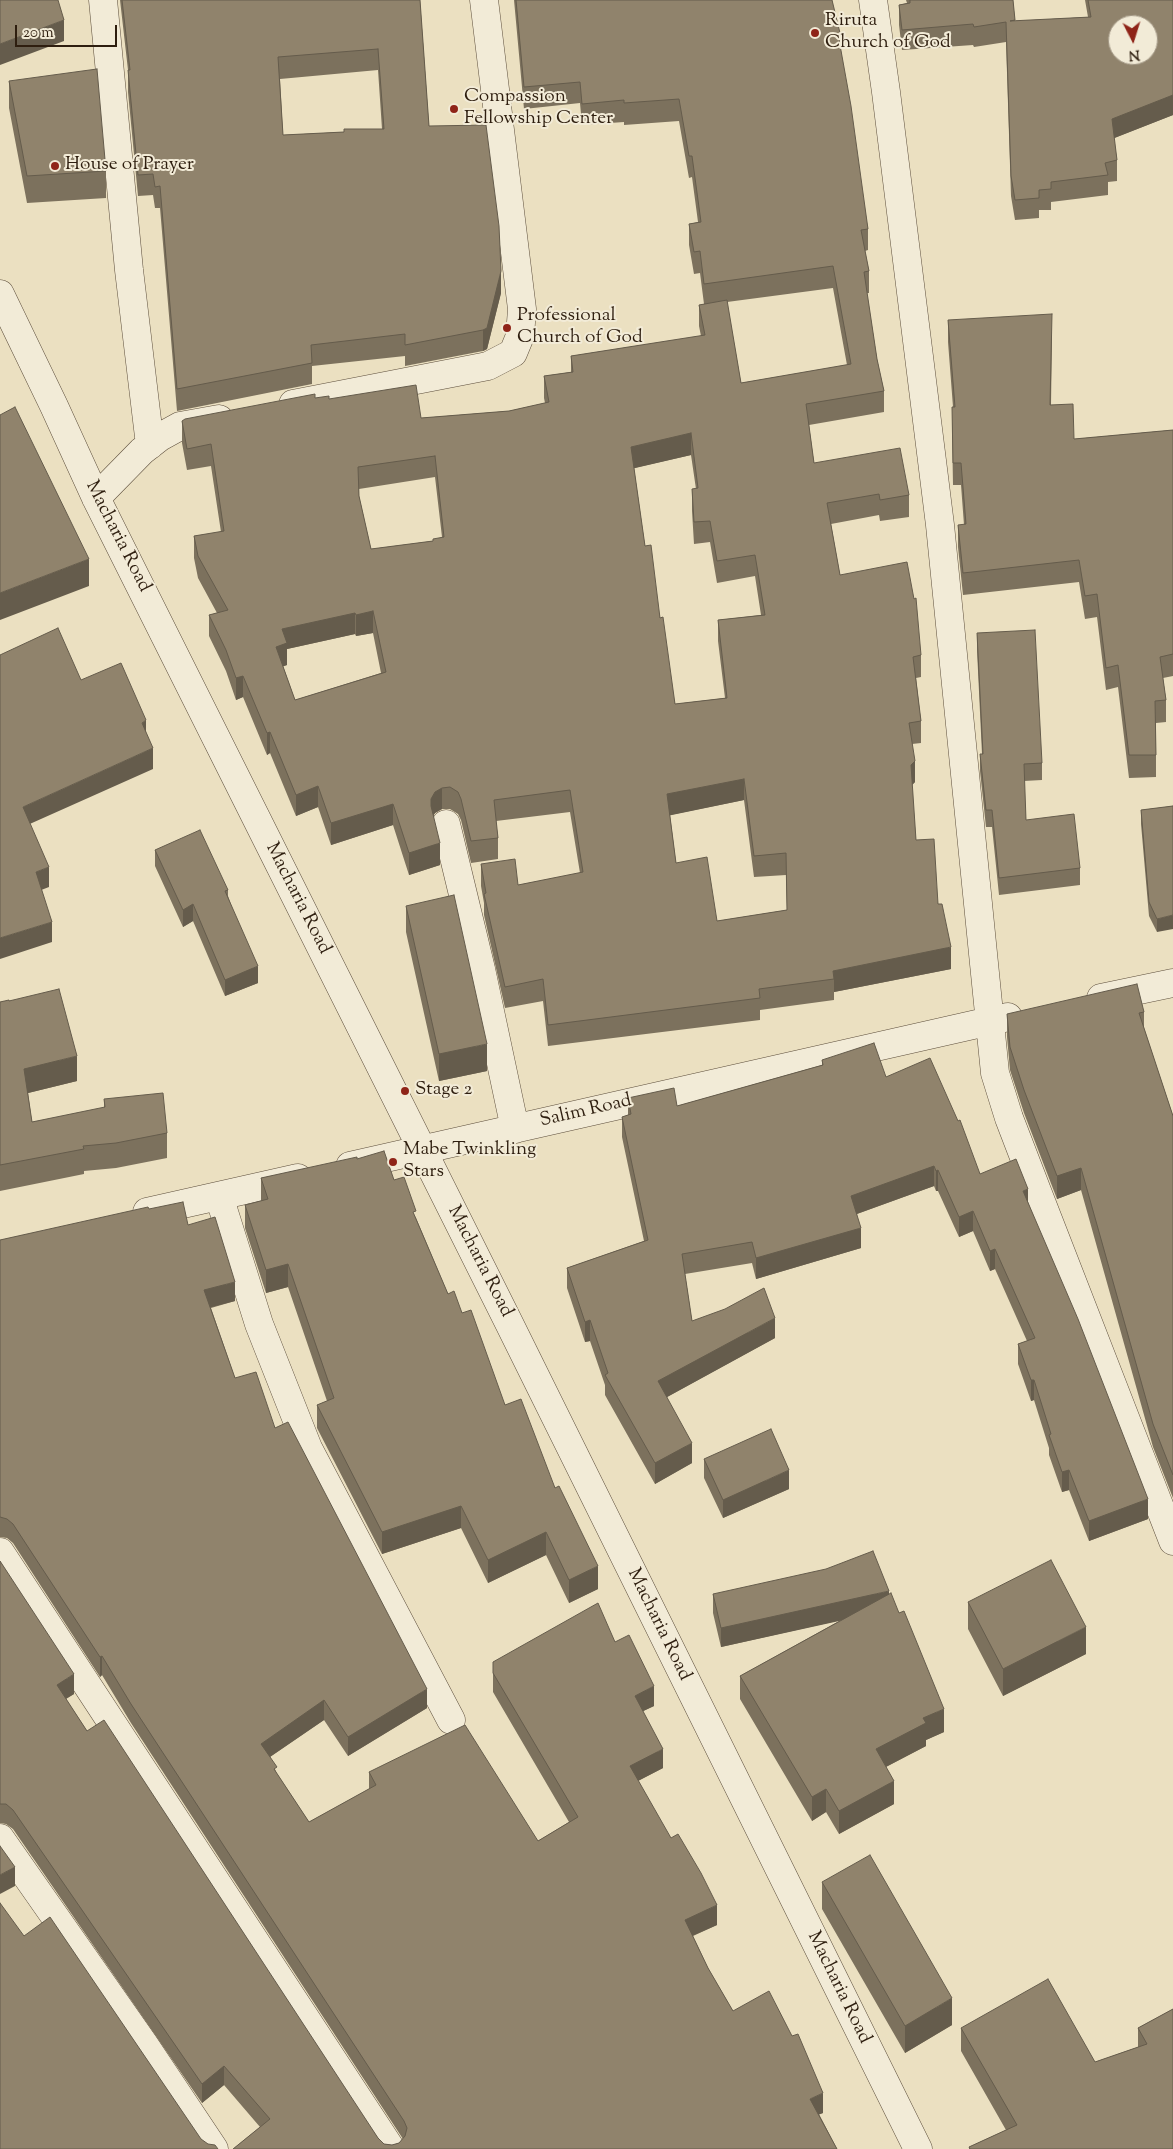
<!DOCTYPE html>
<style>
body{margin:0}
#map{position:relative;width:1173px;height:2149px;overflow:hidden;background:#ebe0c1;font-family:"Sorts Mill Goudy",serif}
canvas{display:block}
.north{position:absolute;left:1108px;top:15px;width:50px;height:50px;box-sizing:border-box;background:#f2ebd7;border:1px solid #a49987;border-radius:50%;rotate:175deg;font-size:14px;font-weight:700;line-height:20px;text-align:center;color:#2e1e0f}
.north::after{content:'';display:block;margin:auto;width:18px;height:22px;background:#8f2418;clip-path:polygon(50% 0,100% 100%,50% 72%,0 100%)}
.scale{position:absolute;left:15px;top:25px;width:102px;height:22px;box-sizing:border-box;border:2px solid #2e1e0f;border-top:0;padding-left:6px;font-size:15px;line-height:18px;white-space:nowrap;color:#2e1e0f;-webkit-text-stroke:4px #f2ebd7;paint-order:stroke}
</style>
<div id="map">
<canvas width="1173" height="2149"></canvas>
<div class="north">N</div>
<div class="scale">20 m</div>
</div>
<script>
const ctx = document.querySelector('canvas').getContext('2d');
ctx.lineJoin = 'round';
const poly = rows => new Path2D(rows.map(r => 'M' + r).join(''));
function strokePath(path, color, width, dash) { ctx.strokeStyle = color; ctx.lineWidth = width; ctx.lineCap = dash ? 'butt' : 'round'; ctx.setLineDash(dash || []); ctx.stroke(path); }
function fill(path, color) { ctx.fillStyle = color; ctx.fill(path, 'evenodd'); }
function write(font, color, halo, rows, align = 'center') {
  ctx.font = font + ' "Sorts Mill Goudy",serif'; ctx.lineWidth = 4; ctx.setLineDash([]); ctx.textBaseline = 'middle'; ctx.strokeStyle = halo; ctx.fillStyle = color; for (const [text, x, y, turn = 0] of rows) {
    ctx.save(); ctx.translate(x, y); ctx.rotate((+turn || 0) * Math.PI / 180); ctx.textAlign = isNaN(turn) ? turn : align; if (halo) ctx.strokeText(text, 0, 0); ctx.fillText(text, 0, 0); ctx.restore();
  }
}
const minor = poly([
 [103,0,129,270,150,445],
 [873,0,886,92,940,525,995,1073,1009,1118,1037,1191,1173,1541],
 [0,294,54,406,96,498,509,1323,918,2149],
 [293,404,488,366,513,353,520,336,522,309,484,0],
 [96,498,142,451,160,437,180,426,219,419],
 [446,824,481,969,515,1129],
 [1101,998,1173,983],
 [350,1166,1008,1017],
 [219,1196,259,1324,308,1448,451,1720],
 [147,1212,298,1178],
 [0,1552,391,2149],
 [0,1838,144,2044,214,2149]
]);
const wall = poly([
 [120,0,420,0,429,126,501,293,487,349,483,351,405,366,405,356,312,366,312,384,177,411,160,208,155,208,153,195,138,196,128,92,128,70],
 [378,70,382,129,344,132,283,135,280,79],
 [514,0,832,0,840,44,868,229,868,250,865,251,869,271,869,293,867,293,877,359,884,391,884,412,809,425,814,463,909,495,909,517,880,521,879,515,831,524,840,575,921,655,921,677,916,678,921,721,921,743,912,744,915,782,912,785,916,840,938,904,951,969,834,992,834,1000,760,1010,760,1020,548,1046,543,1001,505,1008,484,915,484,903,481,886,481,864,518,885,580,873,570,812,496,821,498,838,498,859,471,863,461,820,458,814,450,809,442,809,435,813,433,816,440,865,409,875,393,825,331,845,318,807,296,816,270,753,267,755,243,697,236,700,226,671,209,636,209,615,217,613,198,578,194,558,194,536,221,532,211,466,187,470,182,443,182,421,315,398,329,399,421,418,509,411,545,403,544,398,544,376,571,372,571,356,701,336,699,326,699,305,704,304,700,273,694,274,689,245,689,224,698,222,692,177,689,178,679,121,624,125,624,122,582,125,580,103,524,109],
 [833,288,847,365,741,383,727,302],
 [691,455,696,489,692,489,692,511,694,544,710,542,717,583,755,576,761,615,718,620,718,641,725,698,675,704,660,618,645,546,634,468],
 [435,477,442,537,433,541,371,549,359,496,359,489],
 [373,633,381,673,295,700,283,666,287,665,287,649,355,634,356,636],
 [744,800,754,877,786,875,787,910,717,921,676,863,670,815],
 [906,0,1013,0,1015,21,1088,17,1085,0,1173,0,1173,115,1114,138,1117,160,1117,181,1108,182,1108,195,1051,202,1051,210,1039,210,1039,218,1015,220,1011,196,1006,42,974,47,973,45,902,50,899,25,899,5,907,3],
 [9,81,106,171,106,198,27,203,9,108],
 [948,320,1052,336,1051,405,1074,439,1173,430,1173,676,1163,678,1166,700,1166,722,1156,723,1156,777,1129,778,1118,687,1106,690,1097,617,1085,619,1079,582,963,595,958,547,958,525,964,525,961,485,953,485,952,429,953,407,948,342],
 [977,633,1042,763,1042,780,1024,781,1026,820,1080,868,1080,885,999,895,992,827,986,827,980,771,980,754,982,754,977,650],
 [1173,806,1157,932,1149,916,1141,824,1141,810],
 [155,850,228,890,228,896,258,983,225,996,193,921,183,927,155,866],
 [406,906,487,1071,439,1081,406,932],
 [9,1001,77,1081,28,1093,32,1122,104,1108,104,1099,167,1133,167,1158,116,1168,84,1171,84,1174,0,1191,0,1002],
 [1144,1012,1144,1028,1173,1116,1173,1498,1153,1447,1081,1190,1057,1199,1024,1113,1010,1070,1007,1037,1007,1014],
 [822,1060,886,1077,980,1174,1028,1202,1148,1519,1089,1541,1069,1490,1062,1492,1049,1455,1049,1448,1034,1400,1031,1401,1018,1364,1018,1344,1027,1341,995,1269,990,1271,973,1231,959,1237,938,1191,936,1191,934,1186,857,1214,861,1248,756,1279,752,1263,685,1274,692,1321,775,1338,667,1397,692,1463,655,1484,605,1395,605,1385,590,1341,585,1342,567,1288,567,1268,644,1241,622,1137,622,1117,628,1115,628,1098,677,1106,822,1065],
 [357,1159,394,1180,416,1218,448,1294,462,1313,505,1405,555,1488,598,1589,569,1603,546,1555,488,1583,461,1528,382,1554,317,1428,317,1405,327,1401,288,1287,266,1293,245,1228,245,1205,261,1201,261,1178],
 [149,1209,188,1225,235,1301,211,1308,235,1378,275,1428,427,1708,348,1756,324,1720,270,1757,277,1774,309,1822,369,1789,369,1772,538,1841,569,1822,493,1692,493,1662,615,1642,654,1706,643,1711,663,1768,638,1781,717,1925,693,1936,708,1968,733,2011,823,2113,819,2114,837,2149,233,2149,260,2127,224,2085,202,2103,13,1829,6,1824,0,1823,0,1561,74,1694,66,1699,87,1731,378,2138,384,2144,392,2145,399,2143,403,2139,131,1723,102,1675,100,1677,13,1543,7,1538,0,1537,0,1240],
 [704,1459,789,1489,723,1518,704,1478],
 [713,1594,889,1594,944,1732,926,1740,926,1746,886,1767,894,1804,839,1834,826,1812,812,1821,740,1699,740,1676,841,1620,721,1647,713,1613],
 [968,1602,1086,1654,1003,1696,968,1629],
 [822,1882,952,2025,905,2053,822,1909],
 [1173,2009,1173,2149,969,2149,969,2147,1006,2130,961,2051,961,2028,1095,2062,1138,2047,1138,2028]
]);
const shadedWall = poly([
 [64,20,64,41,0,65,0,44],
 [1173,95,1173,115,1112,139,1112,119],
 [501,271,501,293,487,349,483,351,483,330],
 [691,433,691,455,631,469,631,447],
 [89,559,89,586,0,620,0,593],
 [373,611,373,633,356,636,356,615],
 [355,613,355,634,287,649,287,665,276,669,276,647,282,629],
 [243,676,243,697,236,700,236,678],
 [146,720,146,741,142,723],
 [270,732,270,753,267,755,267,733],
 [153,748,153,769,23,827,23,807],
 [915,761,915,782,911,786,911,765],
 [744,779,744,800,667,816,667,794],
 [318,786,318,807,296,816,296,795],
 [442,788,442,809,435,813,431,820,431,799,435,792],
 [393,804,393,825,331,845,331,823],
 [440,843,440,865,409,875,409,853],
 [49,867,49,887,36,892,36,872],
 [193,904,193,921,183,927,183,910],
 [1173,915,1173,929,1157,932,1157,919],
 [52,922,52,942,0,959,0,938],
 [951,947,951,969,834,992,834,979,833,971],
 [258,966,258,983,225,996,225,980],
 [487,1044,487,1071,439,1081,439,1054],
 [77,1056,77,1081,24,1094,24,1069],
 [934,1166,934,1186,851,1216,851,1196],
 [1081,1168,1081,1190,1057,1199,1057,1176],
 [938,1170,938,1191,936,1191,936,1171],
 [1028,1189,1028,1210,1023,1191],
 [973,1211,973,1231,959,1237,959,1217],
 [861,1228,861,1248,756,1279,756,1258],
 [995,1249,995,1269,990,1271,990,1251],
 [288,1264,288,1287,266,1293,266,1270],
 [235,1282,235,1301,204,1309,204,1290],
 [775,1318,775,1338,658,1402,658,1381],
 [590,1320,590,1341,585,1342,585,1322],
 [1031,1380,1034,1380,1034,1400,1031,1401],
 [692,1443,692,1463,655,1484,655,1463],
 [789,1470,789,1489,723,1518,723,1500],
 [1069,1470,1069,1490,1062,1492,1062,1472],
 [1148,1499,1148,1519,1089,1541,1089,1521],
 [461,1506,461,1528,382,1554,382,1532],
 [546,1532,546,1555,488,1583,488,1560],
 [598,1566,598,1589,569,1603,569,1580],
 [889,1591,889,1610,721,1647,721,1628],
 [1086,1627,1086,1654,1003,1696,1003,1669],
 [102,1656,102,1675,100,1677,100,1657],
 [74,1674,74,1694,57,1704,57,1685],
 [654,1686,654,1706,635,1715,635,1696],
 [427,1689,427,1708,348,1756,348,1737],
 [324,1700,324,1720,261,1763,261,1744],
 [944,1709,944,1732,926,1740,926,1746,876,1772,876,1749,923,1718],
 [663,1749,663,1768,630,1785,630,1766],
 [894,1781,894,1804,839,1834,839,1811],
 [826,1789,826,1812,812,1821,812,1797],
 [15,1867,15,1886,0,1894,0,1875],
 [717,1905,717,1925,685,1939,685,1920],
 [952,1998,952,2025,905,2053,905,2026],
 [224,2066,224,2085,202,2103,202,2084],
 [823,2093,823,2113,810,2118,810,2099]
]);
const building = poly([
 [0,0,58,0,64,20,0,44,0,0],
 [122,0,420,0,429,126,486,125,499,226,501,271,487,328,483,330,405,345,405,334,311,345,312,363,177,389,160,186,155,187,153,174,138,175,128,70,130,70,122,0],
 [378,49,384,129,344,129,344,132,283,135,278,57,378,49],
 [516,0,832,0,840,33,838,34,851,106,868,229,861,230,869,271,864,272,877,359,884,391,806,404,814,463,900,448,909,495,880,500,879,494,827,503,840,575,907,562,914,599,916,598,921,655,913,657,921,721,909,723,915,761,911,765,916,840,934,839,938,904,942,904,951,947,833,971,834,979,759,989,760,998,548,1025,543,979,505,987,484,894,486,893,481,864,515,859,518,885,583,872,570,790,494,800,498,838,471,841,461,799,458,792,450,787,442,788,435,792,431,799,431,806,440,843,409,853,393,804,331,823,318,786,296,795,270,732,267,733,243,676,236,678,226,650,209,615,228,610,198,556,194,536,224,531,211,444,187,449,182,421,185,419,315,394,315,398,329,396,329,399,416,385,421,418,509,411,549,402,544,376,573,372,571,356,705,335,699,305,727,300,741,383,851,364,833,266,704,284,700,251,694,252,689,224,701,222,692,156,689,156,679,99,624,103,624,100,582,104,580,82,524,87,516,0],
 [691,433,698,488,692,489,694,522,710,521,717,561,755,555,765,615,718,620,727,698,675,704,663,617,660,618,651,545,645,546,631,447,691,433],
 [435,456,444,537,433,539,433,541,371,549,359,496,358,467,435,456],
 [373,611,386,672,295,700,276,647,287,643,282,629,355,613,356,615,373,611],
 [744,779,754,856,786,853,787,910,717,921,707,857,676,863,667,794,744,779],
 [910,0,1013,0,1015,20,1010,21,1091,17,1088,0,1173,0,1173,95,1112,119,1117,160,1105,163,1108,175,1051,182,1051,189,1039,190,1039,198,1015,200,1011,176,1006,22,974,27,973,24,902,30,899,5,910,3,910,0],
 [1118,25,1148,25,1148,55,1118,55,1118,25],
 [97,69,106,171,27,176,9,81,97,69],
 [1052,314,1050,405,1073,404,1074,439,1173,430,1173,654,1160,657,1166,700,1155,701,1156,755,1129,755,1118,665,1106,668,1097,594,1085,596,1079,560,963,573,958,525,966,524,961,463,953,463,952,407,955,407,948,320,1052,314],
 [15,407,89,559,0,593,0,415,15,407],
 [58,628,81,680,121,663,146,720,142,723,153,748,23,807,49,867,36,872,52,922,0,938,0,655,58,628],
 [1035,630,1042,763,1024,764,1026,820,1074,814,1080,868,999,878,992,810,986,810,980,754,983,754,977,633,1035,630],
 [1173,806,1173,915,1157,919,1149,902,1141,810,1173,806],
 [200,830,228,890,225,891,258,966,225,980,193,904,183,910,155,850,200,830],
 [454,895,487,1044,439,1054,406,906,454,895],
 [1137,984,1144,1012,1139,1013,1173,1116,1173,1475,1153,1424,1081,1168,1057,1176,1024,1090,1010,1047,1007,1014,1137,984],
 [59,989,77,1056,24,1069,32,1122,105,1107,104,1099,163,1093,167,1133,116,1143,83,1146,84,1149,0,1165,0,1002,9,1000,9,1001,59,989],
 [874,1043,886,1077,930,1058,958,1121,960,1120,980,1174,1016,1159,1028,1189,1023,1191,1078,1319,1148,1499,1089,1521,1069,1470,1062,1472,1049,1435,1051,1434,1034,1380,1031,1380,1018,1344,1035,1338,995,1249,990,1251,973,1211,959,1217,938,1170,936,1171,934,1166,851,1196,861,1228,756,1258,752,1242,682,1254,692,1321,725,1309,764,1288,775,1318,658,1381,692,1443,655,1463,605,1375,608,1373,590,1320,585,1322,567,1268,648,1240,622,1117,631,1114,628,1098,674,1088,677,1106,823,1065,822,1060,874,1043],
 [384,1151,394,1180,404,1177,416,1211,413,1212,448,1294,454,1291,462,1313,471,1310,505,1405,521,1399,555,1488,559,1486,598,1566,569,1580,546,1532,488,1560,461,1506,382,1532,317,1405,334,1398,288,1264,266,1270,245,1205,268,1199,261,1178,357,1157,357,1159,384,1151],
 [183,1202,188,1225,215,1217,235,1282,204,1290,235,1378,256,1372,275,1428,288,1422,427,1689,348,1737,324,1700,261,1744,277,1767,274,1769,309,1822,376,1785,369,1772,465,1725,538,1841,578,1817,493,1673,493,1662,598,1603,615,1642,629,1635,654,1686,635,1696,663,1749,630,1766,671,1838,678,1834,701,1873,717,1905,685,1920,708,1968,733,2011,769,1991,792,2036,798,2034,823,2093,810,2099,837,2149,233,2149,270,2119,224,2066,202,2084,13,1810,6,1804,0,1804,0,1561,74,1674,57,1685,87,1731,104,1720,378,2138,384,2144,392,2145,399,2143,405,2136,407,2128,404,2121,131,1704,102,1656,100,1657,13,1524,7,1519,0,1517,0,1240,148,1207,149,1209,183,1202],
 [771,1429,789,1470,723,1500,704,1459,771,1429],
 [873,1551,889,1591,721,1628,713,1594,826,1569,873,1551],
 [1051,1560,1086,1627,1003,1669,968,1602,1051,1560],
 [891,1593,899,1613,904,1611,944,1709,923,1718,926,1723,876,1749,894,1781,839,1811,826,1789,812,1797,740,1676,891,1593],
 [0,1846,15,1867,0,1875,0,1846],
 [870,1855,952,1998,905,2026,822,1882,870,1855],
 [0,1903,24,1936,50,1917,201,2139,208,2144,215,2145,218,2149,0,2149,0,1903],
 [1048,1979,1095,2062,1147,2044,1138,2028,1173,2009,1173,2149,970,2149,969,2147,1017,2125,961,2028,1048,1979]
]);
const markers = [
 [815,33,5,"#8f2418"],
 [454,109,5,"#8f2418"],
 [55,166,5,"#8f2418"],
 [507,328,5,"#8f2418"],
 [405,1091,5,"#8f2418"],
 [393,1162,5,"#8f2418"]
];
const poiNames = [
 ["Riruta",825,22],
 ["Church of God",825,44],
 ["Compassion",464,98],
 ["Fellowship Center",464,120],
 ["House of Prayer",65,166],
 ["Professional",517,317],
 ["Church of God",517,339],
 ["Stage 2",415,1091],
 ["Mabe Twinkling",403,1151],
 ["Stars",403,1173]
];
const streetNames = [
 ["Macharia Road",117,537,63],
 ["Macharia Road",297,899,63],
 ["Salim Road",586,1112,-13],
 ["Macharia Road",479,1262,63],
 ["Macharia Road",658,1625,64],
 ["Macharia Road",838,1988,64]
];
strokePath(minor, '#5d4e3c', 29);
strokePath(minor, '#f2ebd7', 28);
fill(wall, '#7c715d');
fill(shadedWall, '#655c4c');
fill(building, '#90836c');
strokePath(building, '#655c4c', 1);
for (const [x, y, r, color] of markers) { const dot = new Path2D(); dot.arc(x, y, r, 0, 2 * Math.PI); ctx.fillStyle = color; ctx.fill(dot); strokePath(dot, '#f2ebd7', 2); }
write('19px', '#2e1e0f', '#f2ebd7', poiNames, 'left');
write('19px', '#2e1e0f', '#f2ebd7', streetNames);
</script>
